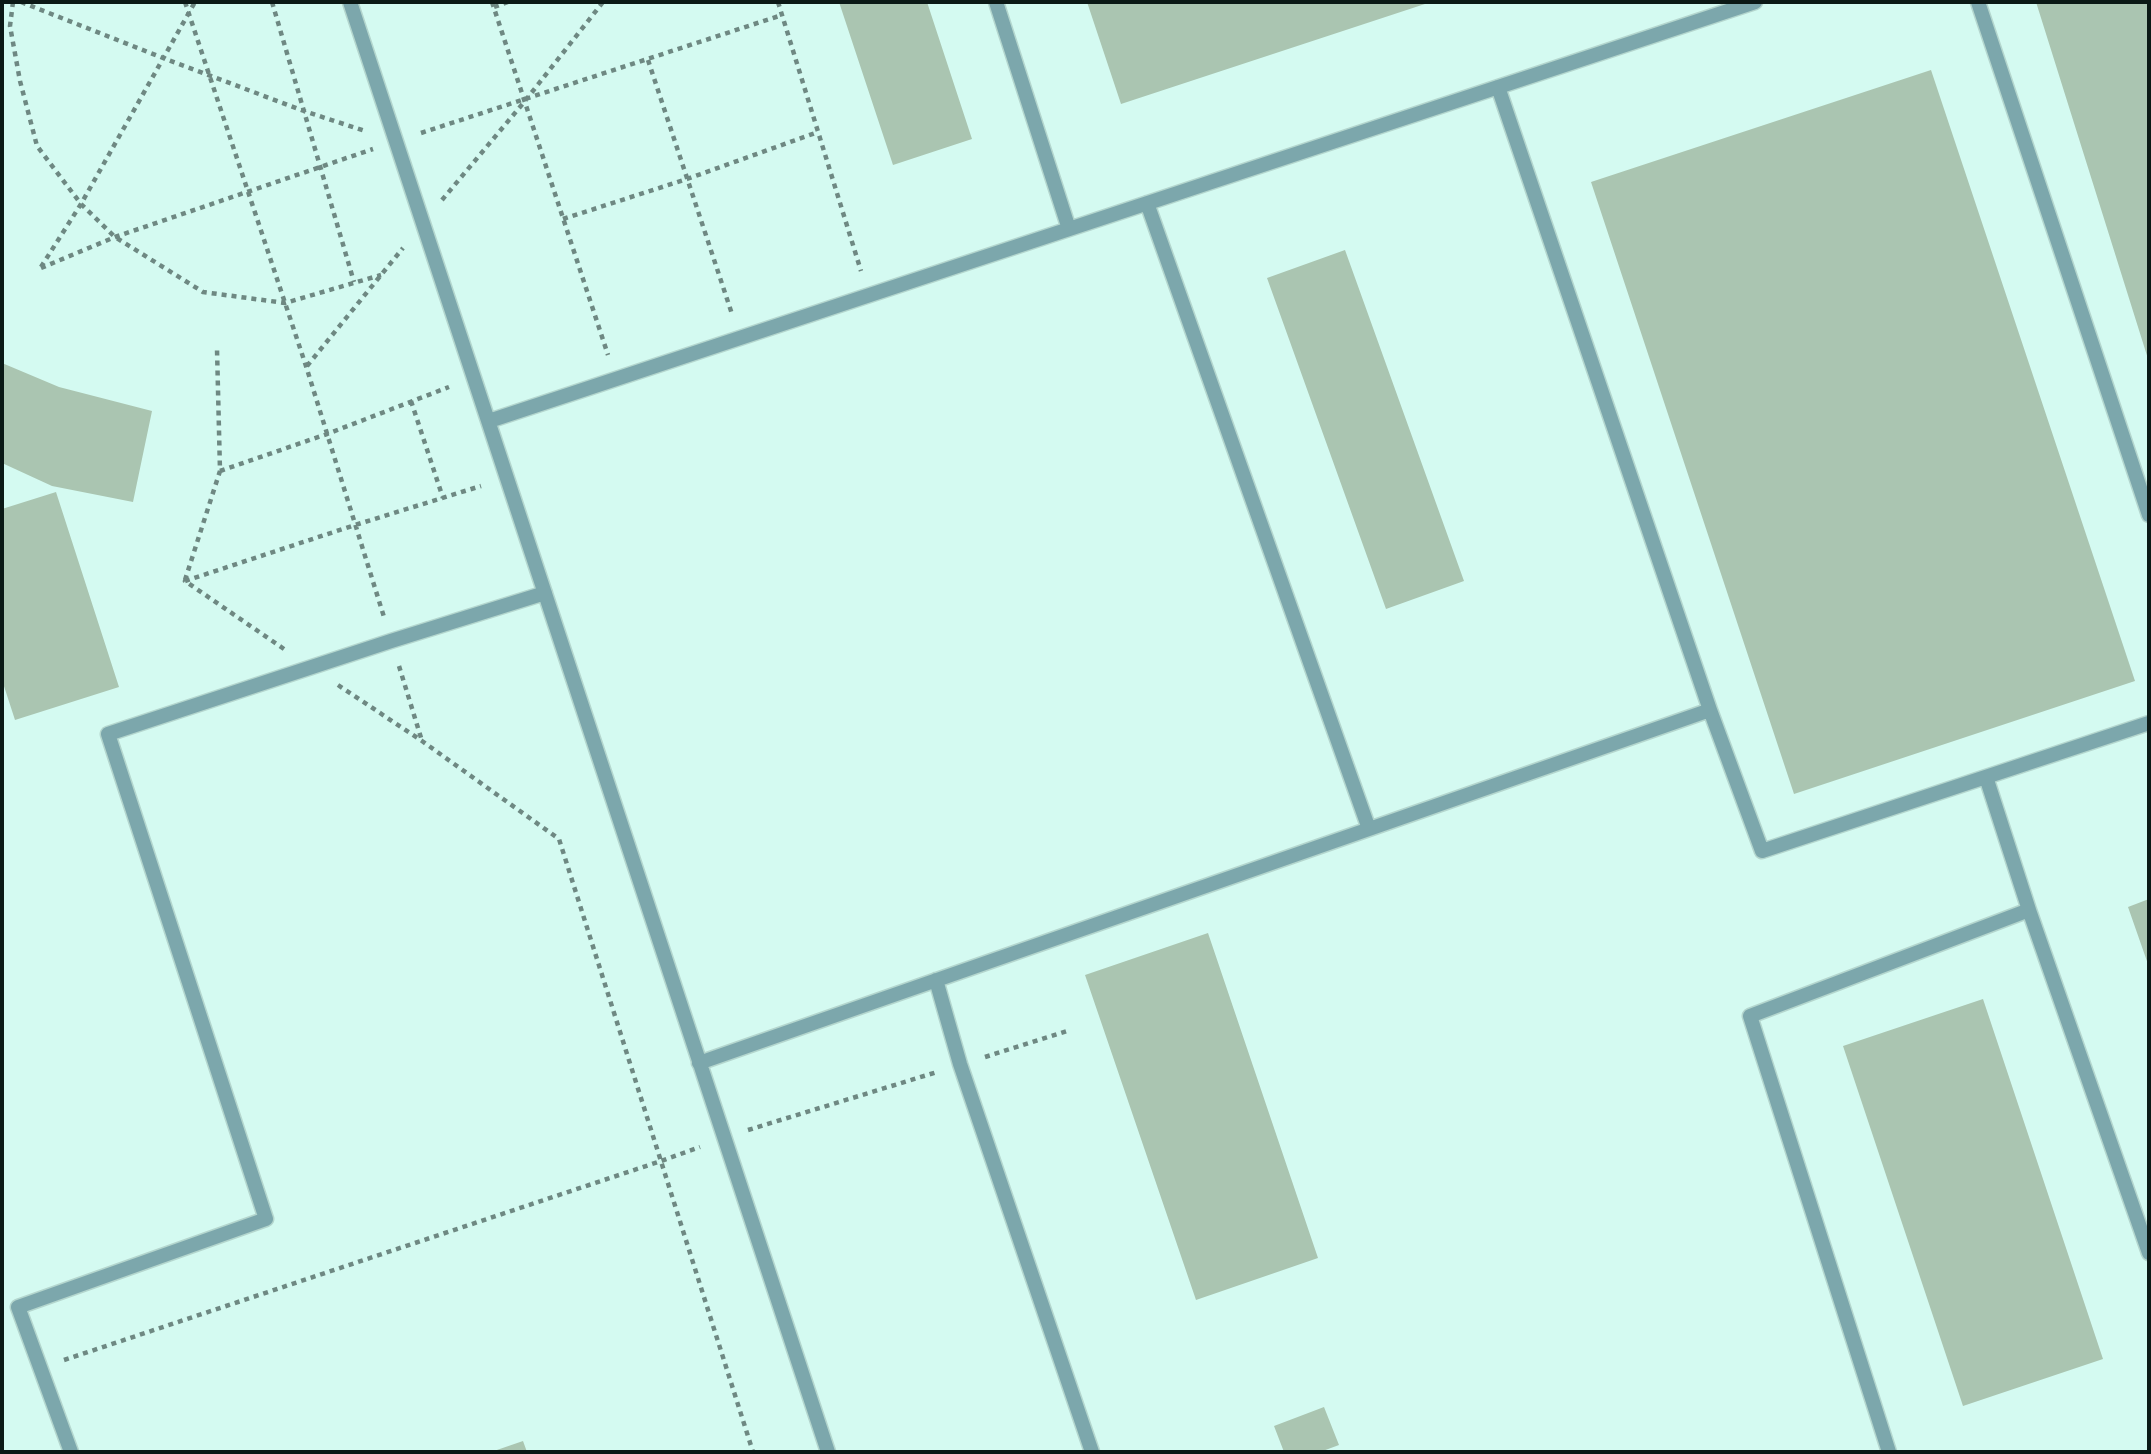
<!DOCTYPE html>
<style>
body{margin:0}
#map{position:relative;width:2151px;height:1454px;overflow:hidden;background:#d4faf1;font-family:"Sofia Sans Condensed",sans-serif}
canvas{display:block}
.frame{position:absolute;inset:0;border:4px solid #0b1916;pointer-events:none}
</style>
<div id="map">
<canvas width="2151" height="1454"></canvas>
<div class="frame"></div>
</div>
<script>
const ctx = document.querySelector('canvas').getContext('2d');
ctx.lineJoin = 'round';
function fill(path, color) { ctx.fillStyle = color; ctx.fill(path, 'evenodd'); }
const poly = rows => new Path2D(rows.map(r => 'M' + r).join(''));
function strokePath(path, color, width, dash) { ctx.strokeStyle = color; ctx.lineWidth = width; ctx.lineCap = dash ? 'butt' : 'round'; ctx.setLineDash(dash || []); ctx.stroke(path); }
const building = poly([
 [839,2,927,2,972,139,893,165],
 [1087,2,1431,2,1121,104],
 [2036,2,2149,2,2149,362],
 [1931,70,2135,681,1794,794,1591,182],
 [1345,250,1464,581,1386,609,1267,278],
 [2,363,59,387,152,411,133,502,52,486,2,463],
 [56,492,119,687,15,720,2,680,2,509],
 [2149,899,2149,967,2128,907],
 [1208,933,1318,1258,1196,1300,1085,975],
 [1983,999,2103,1359,1963,1406,1843,1046],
 [1324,1407,1339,1445,1320,1452,1284,1452,1274,1426],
 [523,1441,527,1452,491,1452]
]);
const path = poly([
 [13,2,10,26,20,81,37,146,81,204,115,237,203,292,285,303,381,275],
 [21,2,163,58,304,111,365,131],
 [185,2,306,366,384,617],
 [272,2,354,282],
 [492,2,608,355],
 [778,2,861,271],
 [494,7,508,2],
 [648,60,732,314],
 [421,133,782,15],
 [442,200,525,101,603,2],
 [563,219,687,179,818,132],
 [41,267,81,204,195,2],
 [41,268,115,237,373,149],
 [307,366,403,248],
 [411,401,443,498],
 [220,471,327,434,449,387],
 [185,580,220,471,217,349],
 [284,649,185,581,355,525,481,486],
 [399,666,422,741],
 [338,685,422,741,559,839,753,1452],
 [985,1057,1067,1031],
 [748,1130,937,1072],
 [64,1360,661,1161,700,1147]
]);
const service = poly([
 [350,2,828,1452],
 [996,2,1069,229],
 [1978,2,2149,515],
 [1147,203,1369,829],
 [489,421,1755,2],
 [1710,710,1762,851,2149,723],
 [1986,777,2029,910],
 [936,980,960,1064,1092,1452],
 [699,1063,1710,710,1498,87],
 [71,1452,18,1307,266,1219,108,734,391,641,545,593],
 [1889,1452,1750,1016,2029,910,2149,1253]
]);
fill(building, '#aac5b1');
strokePath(service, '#b4d6ce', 17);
strokePath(path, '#6e8882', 4.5, [5, 5]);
strokePath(service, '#7ca7ac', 14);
</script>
